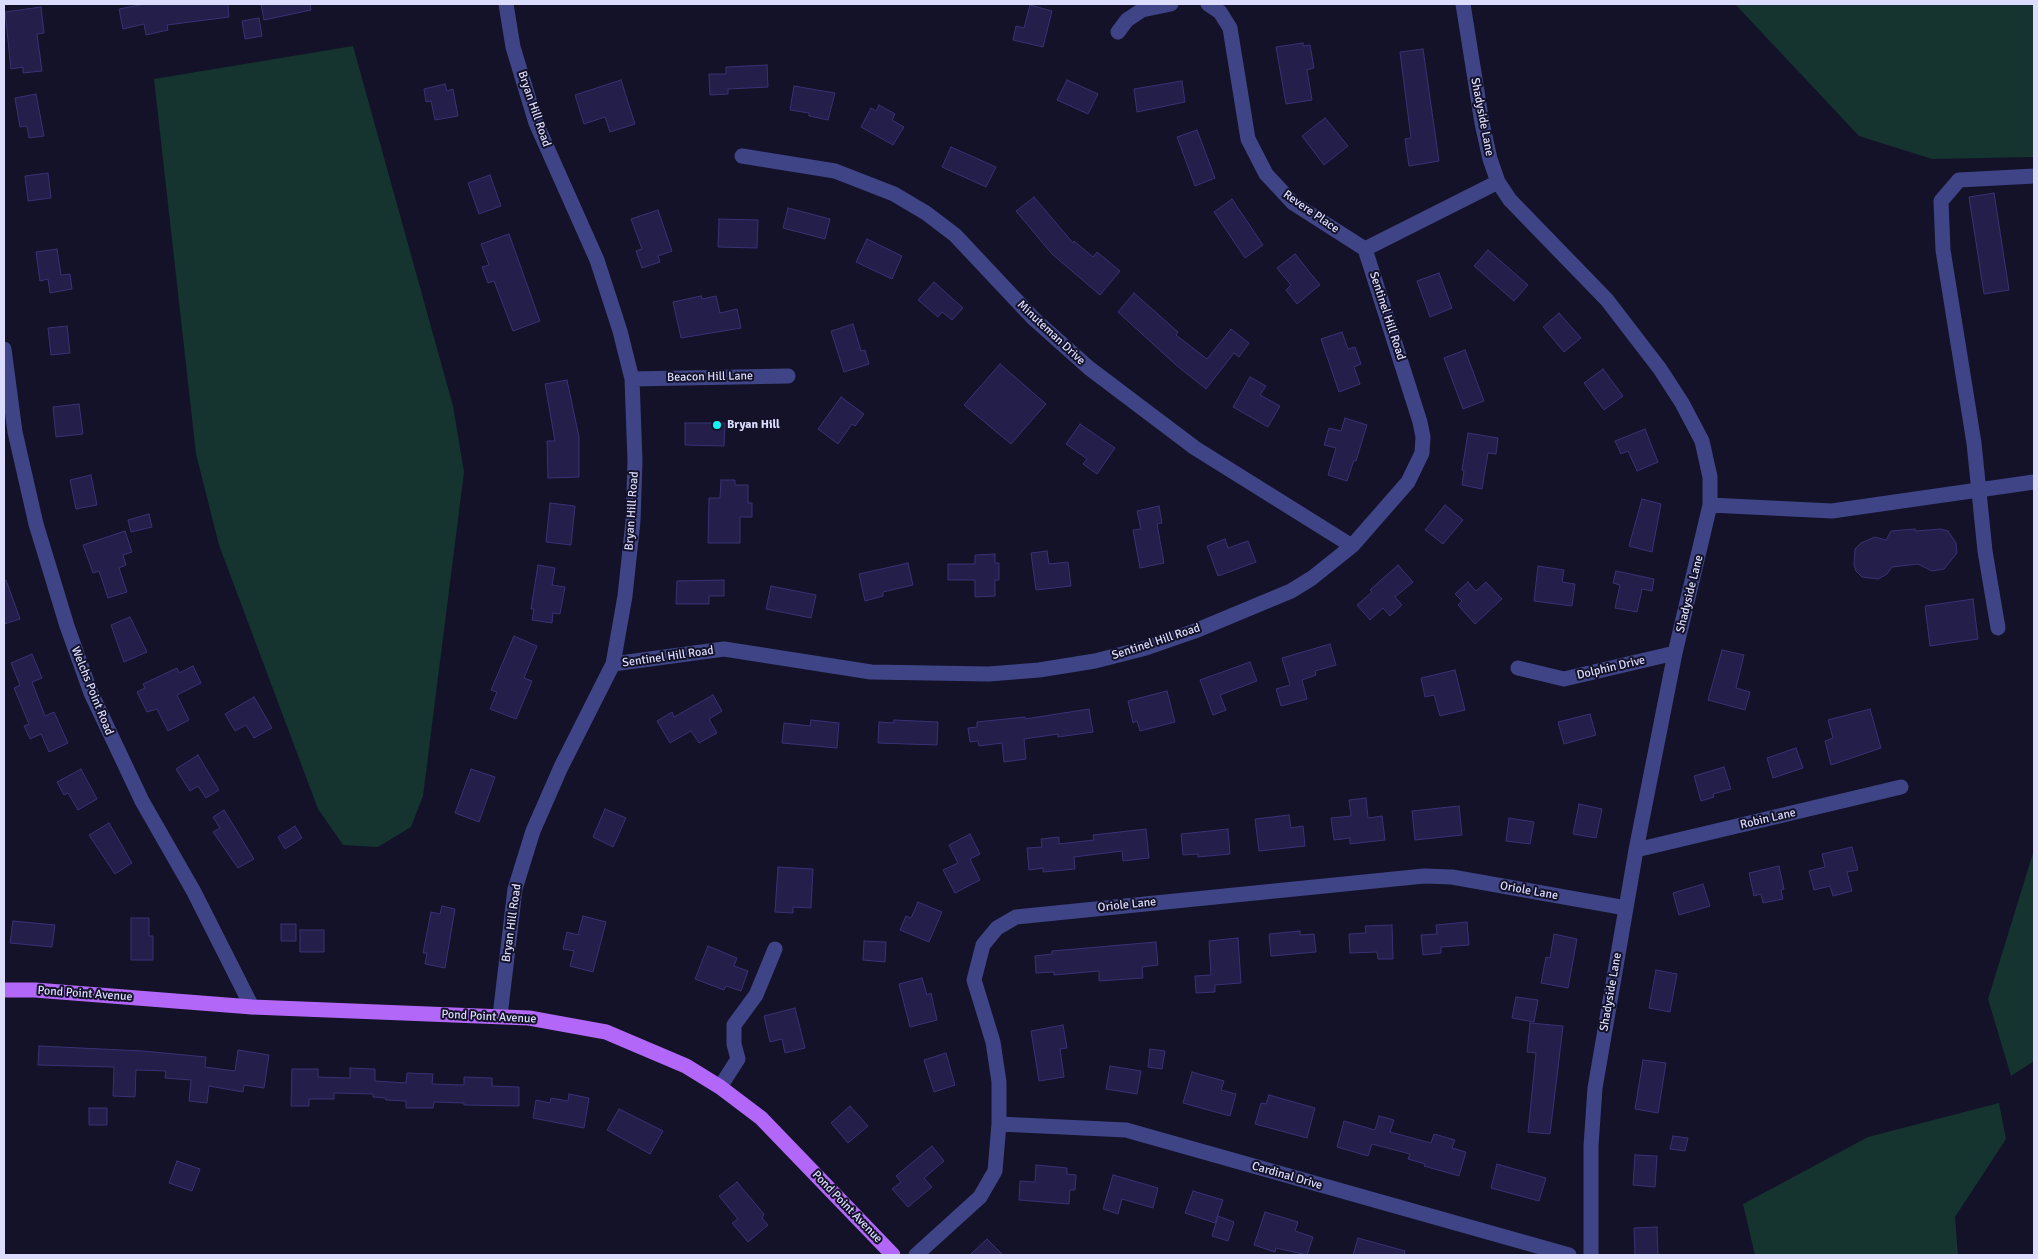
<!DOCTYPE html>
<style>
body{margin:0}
#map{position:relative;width:2038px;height:1259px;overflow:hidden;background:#131229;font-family:Signika,sans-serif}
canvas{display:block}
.frame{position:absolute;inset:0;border:5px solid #dcdcfe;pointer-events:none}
</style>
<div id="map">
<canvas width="2038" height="1259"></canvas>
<div class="frame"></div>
</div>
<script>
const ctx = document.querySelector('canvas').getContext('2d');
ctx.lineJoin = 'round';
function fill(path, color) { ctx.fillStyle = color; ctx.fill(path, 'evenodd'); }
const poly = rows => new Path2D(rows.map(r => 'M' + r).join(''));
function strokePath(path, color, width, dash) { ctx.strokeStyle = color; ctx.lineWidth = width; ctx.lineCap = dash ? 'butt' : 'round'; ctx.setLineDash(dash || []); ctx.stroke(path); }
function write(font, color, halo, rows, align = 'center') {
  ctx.font = font + ' Signika,sans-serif'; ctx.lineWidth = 4; ctx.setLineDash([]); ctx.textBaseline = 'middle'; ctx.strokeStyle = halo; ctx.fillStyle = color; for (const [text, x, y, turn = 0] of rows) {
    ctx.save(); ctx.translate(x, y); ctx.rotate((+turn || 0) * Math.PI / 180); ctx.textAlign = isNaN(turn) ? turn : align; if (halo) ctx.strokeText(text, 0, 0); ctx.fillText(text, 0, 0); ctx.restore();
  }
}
const green = poly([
 [1735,4,2034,4,2034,157,1932,159,1859,136],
 [353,46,453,406,464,472,423,796,411,827,378,847,343,845,318,809,219,545,196,454,154,79],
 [2034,850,2034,1061,2011,1076,1988,999],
 [1999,1103,2006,1139,1955,1217,1958,1255,1755,1255,1743,1204,1868,1137]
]);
const building = poly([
 [145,4,228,4,229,17,167,25,168,30,146,35,144,24,123,29,119,9,145,4],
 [261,4,310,4,311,10,264,20,261,4],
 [1030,5,1052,11,1043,47,1013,40,1016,26,1024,28,1030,5],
 [41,7,44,33,37,34,42,71,23,73,23,67,11,69,5,12,41,7],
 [259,18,262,36,245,39,242,21,259,18],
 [1303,43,1303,46,1310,45,1314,68,1307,70,1312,100,1286,104,1276,47,1303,43],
 [1423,49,1439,161,1409,166,1405,139,1411,138,1400,52,1423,49],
 [767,65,768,87,728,89,728,94,710,95,709,74,726,74,726,67,767,65],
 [621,80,635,124,610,132,605,117,584,124,575,95,621,80],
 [1067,80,1098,94,1088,114,1057,100,1067,80],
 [1182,81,1185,102,1137,112,1134,89,1182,81],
 [445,84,447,91,453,89,458,116,435,120,431,101,426,102,424,89,445,84],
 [794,86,835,93,828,120,809,116,809,113,790,110,794,86],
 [36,94,44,136,29,138,27,126,20,127,15,98,36,94],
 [879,105,895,114,892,120,904,127,893,145,861,127,871,108,876,111,879,105],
 [1325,118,1348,146,1324,165,1302,136,1325,118],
 [1197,130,1215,178,1195,186,1177,137,1197,130],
 [951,147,996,167,986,187,942,167,951,147],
 [48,173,51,198,28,201,25,176,48,173],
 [490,175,501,206,479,214,468,183,490,175],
 [1994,193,2009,290,1984,294,1969,197,1994,193],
 [1034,197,1073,243,1074,241,1093,257,1097,252,1120,271,1100,295,1052,254,1016,211,1034,197],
 [1232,199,1263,245,1245,258,1214,212,1232,199],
 [788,208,830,219,825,239,783,228,788,208],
 [658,210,672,251,658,256,660,262,642,268,636,251,642,249,631,219,658,210],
 [719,219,758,220,757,248,718,247,719,219],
 [509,234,540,321,513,331,494,281,488,283,482,267,489,265,481,244,509,234],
 [867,239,902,256,892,279,856,262,867,239],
 [57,249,61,275,70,274,72,289,50,293,48,279,40,281,36,252,57,249],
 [1488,250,1528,285,1514,301,1474,266,1488,250],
 [1295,254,1320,285,1297,304,1286,290,1291,285,1277,268,1295,254],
 [1439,273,1452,308,1430,317,1417,281,1439,273],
 [934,282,963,308,952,320,942,312,938,317,918,300,934,282],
 [1134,293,1178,332,1176,335,1207,359,1231,329,1249,343,1239,357,1234,353,1206,389,1176,365,1118,312,1134,293],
 [701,296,702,299,716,296,720,313,737,309,741,328,681,338,673,302,701,296],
 [1559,313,1581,338,1564,352,1543,327,1559,313],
 [853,324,861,351,865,350,869,364,844,372,831,331,853,324],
 [67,326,70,353,51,355,48,328,67,326],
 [1342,332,1348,349,1355,347,1361,364,1354,367,1360,384,1339,392,1321,339,1342,332],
 [1465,350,1484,401,1463,409,1444,358,1465,350],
 [1000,364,1046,404,1011,444,964,405,1000,364],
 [1603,369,1623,396,1604,410,1584,383,1603,369],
 [1250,377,1266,386,1260,395,1280,406,1268,427,1233,407,1250,377],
 [567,380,579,437,579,477,548,478,547,441,555,441,545,384,567,380],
 [841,397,864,414,855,426,852,424,838,444,818,429,841,397],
 [79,404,83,434,56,437,53,407,79,404],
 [1345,418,1367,425,1356,461,1354,460,1347,481,1328,475,1336,448,1324,445,1329,428,1341,431,1345,418],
 [685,423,725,423,724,446,685,445,685,423],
 [1080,424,1115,448,1097,474,1083,464,1087,459,1066,444,1080,424],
 [1645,429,1658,462,1637,471,1628,451,1621,454,1615,441,1645,429],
 [1468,433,1498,438,1496,454,1488,453,1482,489,1462,485,1464,471,1462,470,1468,433],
 [91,475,97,505,76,509,70,480,91,475],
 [721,480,735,480,735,485,748,485,748,503,752,503,752,517,740,517,740,543,708,543,709,498,720,498,721,480],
 [1642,499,1661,504,1652,552,1629,546,1642,499],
 [550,503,575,506,571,545,546,542,550,503],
 [1445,505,1463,520,1443,544,1425,530,1445,505],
 [1159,506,1162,523,1157,524,1164,563,1140,568,1133,530,1141,529,1137,511,1159,506],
 [149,514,152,527,131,532,128,520,149,514],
 [1915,529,1915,531,1941,529,1948,531,1956,543,1957,553,1944,569,1932,571,1918,564,1892,567,1887,574,1878,579,1862,577,1856,571,1854,565,1855,549,1861,543,1875,537,1886,540,1891,531,1915,529],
 [125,531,132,552,123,555,126,565,119,568,127,592,108,598,99,571,93,573,83,545,125,531],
 [1225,539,1228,548,1248,541,1256,562,1218,576,1207,546,1225,539],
 [1047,551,1049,564,1068,562,1071,586,1036,590,1031,553,1047,551],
 [995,554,995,563,999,563,999,580,995,580,995,596,975,597,975,580,948,580,948,564,975,564,975,555,995,554],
 [908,563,913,585,883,592,883,596,865,601,859,574,908,563],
 [538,565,555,568,552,585,565,587,560,614,553,613,552,623,532,620,534,609,531,609,538,565],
 [1398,565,1413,582,1395,597,1402,605,1390,616,1383,608,1370,620,1357,605,1372,592,1370,590,1398,565],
 [1538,566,1564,570,1562,582,1575,584,1572,606,1534,601,1538,566],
 [1616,571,1654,579,1652,591,1642,589,1637,612,1615,608,1620,585,1613,583,1616,571],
 [4,580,6,580,20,619,4,624,4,580],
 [724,580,724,596,709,596,709,604,676,604,677,581,724,580],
 [1468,582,1476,591,1486,582,1502,599,1475,624,1458,605,1462,601,1455,594,1468,582],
 [771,586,816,595,811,618,766,609,771,586],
 [1973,599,1978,639,1930,646,1925,606,1973,599],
 [130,617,147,652,124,662,111,625,130,617],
 [514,636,537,646,524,678,532,681,516,719,490,709,497,692,491,690,514,636],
 [1330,644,1336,665,1315,671,1316,675,1302,680,1307,699,1281,706,1276,689,1290,685,1282,658,1330,644],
 [1722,650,1744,655,1736,688,1750,692,1745,710,1708,700,1722,650],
 [32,654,42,678,32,682,45,716,54,712,68,743,49,752,41,734,30,739,24,726,29,724,14,688,20,685,11,663,32,654],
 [1250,662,1257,681,1220,695,1226,710,1213,715,1200,680,1250,662],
 [193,666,201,683,177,695,189,720,168,731,157,709,147,712,137,692,145,688,143,684,177,668,179,673,193,666],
 [1455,670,1465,710,1440,716,1434,695,1425,697,1421,678,1455,670],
 [1167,691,1175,722,1140,731,1137,721,1133,723,1128,701,1167,691],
 [713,695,722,711,709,719,717,733,699,743,691,731,670,743,657,721,672,712,674,717,713,695],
 [254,697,272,728,254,738,246,725,235,731,225,714,254,697],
 [1089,709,1093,732,1058,737,1058,734,1024,739,1026,759,1004,762,1002,743,979,746,978,741,970,742,968,728,977,727,977,722,1025,717,1025,719,1089,709],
 [1870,709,1881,748,1831,765,1825,741,1833,738,1828,720,1870,709],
 [1590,714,1596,735,1564,744,1558,722,1590,714],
 [811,720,839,723,837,748,782,743,784,723,810,726,811,720],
 [894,720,938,722,937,745,878,743,879,722,894,723,894,720],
 [1796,748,1803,768,1773,778,1767,758,1796,748],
 [198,755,219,790,206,798,198,786,190,791,176,769,198,755],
 [1724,767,1731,789,1713,794,1714,797,1701,801,1694,776,1724,767],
 [81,769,97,799,78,810,68,793,64,795,57,782,81,769],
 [471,769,495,777,479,822,455,813,471,769],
 [1366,798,1368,818,1382,816,1385,840,1350,844,1350,838,1334,840,1331,818,1351,816,1349,800,1366,798],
 [1579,804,1602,809,1596,838,1573,834,1579,804],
 [1459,806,1462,835,1415,840,1412,811,1459,806],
 [605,809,626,818,613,847,593,837,605,809],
 [224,810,254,859,238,868,213,832,220,828,213,817,224,810],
 [1289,815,1291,828,1303,826,1305,846,1259,851,1255,819,1289,815],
 [1509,818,1534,822,1530,844,1506,841,1509,818],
 [109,823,132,863,115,874,89,835,109,823],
 [295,826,302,838,285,849,278,837,295,826],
 [1146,829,1149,858,1123,861,1122,851,1074,857,1075,869,1043,872,1043,868,1029,870,1027,848,1042,847,1041,839,1059,837,1059,844,1094,840,1093,835,1146,829],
 [1228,829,1230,854,1198,857,1198,854,1183,855,1181,834,1228,829],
 [970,834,980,854,970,859,980,880,955,893,943,870,958,863,949,845,970,834],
 [1852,847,1858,870,1847,872,1852,891,1833,896,1830,886,1814,890,1809,871,1825,867,1822,854,1852,847],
 [1779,866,1784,889,1781,890,1783,899,1763,903,1761,894,1754,896,1749,873,1779,866],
 [778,867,813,869,811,908,793,907,793,913,775,912,778,867],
 [1703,884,1710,906,1679,915,1673,893,1703,884],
 [918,902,942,912,929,942,900,930,906,916,911,918,918,902],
 [442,906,455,909,445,968,425,964,427,953,423,953,431,912,440,914,442,906],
 [583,916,606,922,593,972,570,966,574,951,563,949,567,932,578,935,583,916],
 [131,918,149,918,149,936,153,936,153,960,131,960,131,918],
 [13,921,55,925,52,947,10,943,13,921],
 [1467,922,1469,945,1441,947,1441,953,1423,955,1421,935,1437,934,1436,925,1467,922],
 [281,924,296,924,296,941,281,941,281,924],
 [1392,925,1393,959,1378,959,1377,952,1350,953,1349,934,1366,933,1365,926,1392,925],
 [300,930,324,930,324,952,300,952,300,930],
 [1300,931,1300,935,1314,934,1316,952,1271,956,1269,934,1300,931],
 [1554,934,1577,939,1568,988,1541,983,1546,957,1550,958,1554,934],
 [1238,938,1241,983,1215,985,1215,992,1196,993,1195,976,1211,975,1209,941,1238,938],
 [864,941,886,942,885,962,863,960,864,941],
 [1156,942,1158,965,1142,967,1143,978,1099,981,1099,971,1054,975,1054,972,1036,973,1035,956,1052,954,1052,951,1156,942],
 [708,946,737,958,734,966,748,971,741,991,726,986,724,990,695,979,708,946],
 [1656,970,1677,974,1670,1012,1649,1008,1656,970],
 [922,978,927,995,931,993,937,1020,910,1027,899,984,922,978],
 [1516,997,1538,1000,1534,1022,1512,1018,1516,997],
 [795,1008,805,1048,785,1053,782,1039,770,1042,764,1016,795,1008],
 [1530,1023,1563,1026,1550,1134,1528,1132,1536,1053,1527,1052,1530,1023],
 [1063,1025,1067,1048,1060,1049,1064,1077,1039,1081,1031,1031,1063,1025],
 [39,1046,143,1051,206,1057,205,1067,235,1071,238,1050,269,1055,264,1088,244,1085,243,1092,209,1086,207,1103,189,1101,191,1080,165,1078,166,1071,136,1070,135,1097,113,1096,114,1067,38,1065,39,1046],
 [1150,1049,1165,1051,1162,1069,1148,1067,1150,1049],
 [946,1053,955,1085,934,1092,924,1060,946,1053],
 [1643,1060,1666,1063,1658,1113,1635,1109,1643,1060],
 [1110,1066,1141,1071,1137,1094,1106,1089,1110,1066],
 [350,1068,375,1069,375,1081,406,1083,407,1073,433,1074,432,1084,464,1085,464,1077,492,1078,492,1086,519,1087,519,1106,464,1105,464,1103,434,1102,433,1108,406,1108,406,1101,386,1100,385,1098,373,1097,373,1094,334,1093,334,1099,309,1099,309,1106,291,1106,292,1069,318,1069,318,1077,350,1078,350,1068],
 [1192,1072,1224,1081,1221,1090,1236,1094,1230,1116,1183,1103,1192,1072],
 [569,1094,589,1098,584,1128,533,1118,536,1100,550,1103,551,1098,568,1101,569,1094],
 [1269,1095,1315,1108,1307,1138,1255,1124,1261,1103,1266,1104,1269,1095],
 [850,1106,868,1126,848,1143,831,1123,850,1106],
 [89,1108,107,1108,107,1125,89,1125,89,1108],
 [619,1109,663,1131,650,1154,607,1130,619,1109],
 [1379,1116,1394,1120,1390,1132,1431,1143,1434,1134,1455,1140,1452,1148,1466,1152,1459,1176,1424,1166,1425,1164,1408,1159,1410,1154,1372,1144,1368,1156,1337,1147,1344,1121,1375,1130,1379,1116],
 [1673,1136,1688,1138,1685,1151,1670,1149,1673,1136],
 [932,1146,944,1161,924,1178,932,1187,908,1207,892,1189,901,1182,896,1176,932,1146],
 [1635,1155,1657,1156,1655,1187,1633,1185,1635,1155],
 [177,1161,200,1169,192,1191,169,1183,177,1161],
 [1497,1164,1546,1178,1539,1201,1491,1188,1497,1164],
 [1036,1165,1067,1168,1067,1174,1076,1175,1075,1190,1070,1190,1069,1204,1019,1200,1020,1181,1035,1182,1036,1165],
 [1113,1175,1158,1188,1153,1208,1122,1199,1118,1214,1103,1209,1113,1175],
 [737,1182,764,1214,762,1218,768,1225,748,1242,732,1223,738,1219,719,1196,737,1182],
 [1193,1191,1223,1200,1215,1223,1185,1213,1193,1191],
 [1265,1212,1298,1222,1295,1231,1313,1237,1307,1255,1276,1248,1275,1252,1254,1245,1265,1212],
 [1218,1216,1234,1222,1228,1241,1212,1236,1218,1216],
 [1657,1227,1658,1255,1635,1255,1634,1228,1657,1227],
 [1358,1238,1405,1251,1404,1255,1353,1255,1358,1238],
 [987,1239,1003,1255,970,1255,987,1239]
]);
const minor = poly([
 [1208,4,1220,12,1230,28,1248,139,1266,174,1293,203,1365,249,1498,182],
 [1463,4,1482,123,1490,159,1498,182,1510,200,1607,300,1660,369,1682,403,1702,441,1710,477,1710,505,1675,653,1636,850,1595,1088,1591,1146,1591,1255],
 [1118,32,1127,20,1142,10,1171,4],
 [742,156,835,171,894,194,926,213,955,235,1034,319,1089,368,1195,448,1352,546],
 [4,349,15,432,36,524,67,626,91,693,142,801,194,892,252,1007],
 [632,379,788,376],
 [1710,505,1832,511,2034,482],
 [1998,628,1985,551,1974,443,1943,250,1941,201,1959,180,2034,176],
 [613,664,724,649,871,672,989,674,1039,670,1095,661,1146,648,1195,631,1291,591,1312,578,1352,546,1408,482,1422,453,1423,437,1420,422,1365,249],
 [1518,668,1564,679,1675,653],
 [1636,850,1901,787],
 [500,1016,515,889,533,831,561,767,613,664,625,596,633,521,635,461,632,379,620,331,597,260,536,123,513,47,506,4],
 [720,1087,738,1059,734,1044,734,1025,756,995,775,949],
 [999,1124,1126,1130,1569,1255],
 [916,1255,980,1197,995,1171,999,1124,999,1082,993,1042,974,980,983,945,997,928,1016,917,1424,876,1452,877,1626,908]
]);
const major = poly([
 [4,990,35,990,252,1007,529,1018,606,1032,686,1066,720,1087,761,1118,893,1255]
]);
const markers = [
 [717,425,5,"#10f5f3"]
];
const streetNames = [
 ["Bryan Hill Road",534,109,71],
 ["Shadyside Lane",1482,117,79],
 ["Revere Place",1311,212,35],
 ["Sentinel Hill Road",1387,316,72],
 ["Minuteman Drive",1051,333,43],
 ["Beacon Hill Lane",710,377,-1],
 ["Bryan Hill Road",632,511,-86],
 ["Shadyside Lane",1690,594,-76],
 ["Sentinel Hill Road",1156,642,-18],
 ["Sentinel Hill Road",668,657,-8],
 ["Dolphin Drive",1611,668,-13],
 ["Welchs Point Road",92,691,68],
 ["Robin Lane",1768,819,-13],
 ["Oriole Lane",1529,891,10],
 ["Oriole Lane",1127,905,-6],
 ["Bryan Hill Road",512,923,-82],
 ["Shadyside Lane",1611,992,-80],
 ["Pond Point Avenue",85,994,4],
 ["Pond Point Avenue",489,1017,3],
 ["Cardinal Drive",1287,1176,16],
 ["Pond Point Avenue",847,1207,46]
];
const poiNames = [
 ["Bryan Hill",727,425]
];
fill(green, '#15332f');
fill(building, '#231f4a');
strokePath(building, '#383275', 1);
strokePath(minor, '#3f4486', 15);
strokePath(major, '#b367f9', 15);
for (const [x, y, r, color] of markers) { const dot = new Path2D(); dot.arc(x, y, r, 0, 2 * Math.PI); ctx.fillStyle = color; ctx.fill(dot); strokePath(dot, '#131229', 2); }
write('12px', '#dcdcfe', '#131229', streetNames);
write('bold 12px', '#dcdcfe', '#131229', poiNames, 'left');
</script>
